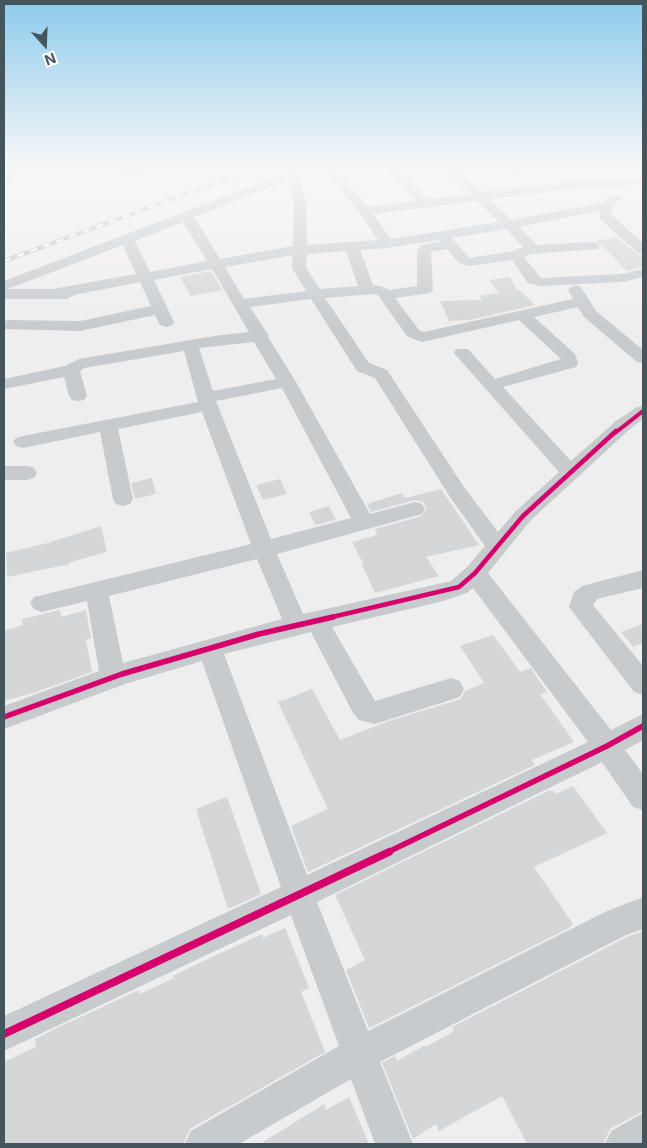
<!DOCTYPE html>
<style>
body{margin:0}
#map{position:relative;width:647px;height:1148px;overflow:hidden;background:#efeeee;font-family:Inter,sans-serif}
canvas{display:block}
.frame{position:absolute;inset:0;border:5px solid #44555c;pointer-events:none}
.north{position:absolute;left:20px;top:20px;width:50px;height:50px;-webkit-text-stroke:4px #fff;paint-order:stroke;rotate:160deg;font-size:14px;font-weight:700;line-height:20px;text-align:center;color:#44555c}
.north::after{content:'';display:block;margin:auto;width:18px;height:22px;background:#44555c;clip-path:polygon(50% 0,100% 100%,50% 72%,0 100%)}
</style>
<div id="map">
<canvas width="647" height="1148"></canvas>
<div class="frame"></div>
<div class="north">N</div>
</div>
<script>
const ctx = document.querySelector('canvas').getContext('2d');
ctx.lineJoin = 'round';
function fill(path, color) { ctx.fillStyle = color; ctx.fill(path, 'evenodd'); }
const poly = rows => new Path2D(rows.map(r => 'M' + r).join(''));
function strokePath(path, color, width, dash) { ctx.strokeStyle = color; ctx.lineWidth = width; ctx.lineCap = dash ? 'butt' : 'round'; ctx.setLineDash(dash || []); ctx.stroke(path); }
const building = poly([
 [618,238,637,254,643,256,643,267,627,271,596,240],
 [211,271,222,290,191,296,180,277],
 [510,277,517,291,520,290,535,305,469,320,449,321,440,301,483,300,479,296,499,293,489,280],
 [152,478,156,494,135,499,131,483],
 [280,479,287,494,263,500,256,485],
 [441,489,479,545,426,557,439,576,375,593,362,565,364,565,352,542,377,535,375,529,422,516,427,508,423,502,415,500,371,512,367,504,402,493,405,498],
 [329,506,336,520,315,525,309,512],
 [101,526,107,552,70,562,70,564,7,577,6,553,48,543],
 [60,610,61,617,86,610,91,638,86,640,92,672,36,692,4,701,4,631,23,625,22,619],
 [643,624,643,643,633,647,621,632],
 [493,635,520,672,531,668,547,692,540,694,574,742,532,760,535,765,308,872,291,826,328,809,278,702,312,689,340,740,389,721,461,699,465,691,484,683,460,646],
 [573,786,607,833,534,867,573,924,569,928,369,1028,346,970,365,960,335,895,550,790,551,792,554,791,556,794],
 [227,797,261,894,228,909,196,809],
 [285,928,309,988,301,992,325,1052,190,1129,183,1144,4,1144,4,1062,36,1047,35,1039,61,1026,139,990,140,994,174,978,173,976,193,966,262,934,263,938],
 [643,931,643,1111,610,1129,603,1144,527,1144,502,1096,439,1131,436,1124,413,1139,382,1063,395,1056,397,1061,425,1045,426,1047,454,1031,452,1027,627,937],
 [349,1097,369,1144,260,1144,324,1104,326,1110]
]);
const minor = poly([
 [17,168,30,168,8,184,4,185,4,176,17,168],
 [53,168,181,168,179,171,160,175,59,172,53,168],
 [299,168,315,168,299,176,306,202,307,245,378,240,360,213,323,168,335,168,368,207,416,201,385,168,397,168,428,199,470,194,445,168,457,168,483,192,571,181,643,178,643,184,641,185,571,189,490,199,512,220,602,203,612,195,620,195,622,198,612,207,612,215,643,243,643,254,638,253,600,219,599,211,519,227,537,245,593,242,598,243,600,246,598,249,530,254,524,257,541,278,622,274,643,269,643,277,622,282,540,286,528,283,512,260,469,266,459,263,447,249,431,252,433,290,430,293,395,298,419,330,424,332,573,299,568,290,571,287,576,285,581,287,596,311,643,350,643,363,637,362,584,317,578,307,534,317,575,354,578,363,576,367,503,387,571,461,616,421,637,407,643,406,643,419,630,429,530,521,488,573,611,730,643,714,643,740,625,750,643,774,643,810,633,807,602,762,317,902,368,1031,607,911,643,897,643,929,626,935,380,1062,413,1144,375,1144,351,1079,239,1144,185,1144,191,1131,339,1046,291,915,4,1051,4,1016,281,887,202,661,125,684,4,729,4,706,99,671,87,601,42,612,34,609,30,603,34,597,251,544,202,412,118,429,133,499,130,504,123,506,116,504,113,499,100,432,23,448,16,446,13,442,16,438,23,436,198,402,184,351,84,368,80,371,87,396,84,400,78,401,72,400,69,396,64,377,4,389,4,379,65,366,79,359,214,336,249,332,212,269,154,280,174,322,172,325,166,327,160,325,155,315,80,331,4,329,4,321,8,320,80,321,151,306,140,282,74,295,67,299,4,299,4,281,299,168],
 [288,180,294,202,293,246,220,259,194,217,288,180],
 [477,201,499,222,391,239,373,214,477,201],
 [183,222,207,261,150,272,135,241,183,222],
 [506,229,523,247,513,251,470,258,452,238,506,229],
 [439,240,440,242,422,245,417,250,417,286,389,290,381,286,373,285,360,250,387,248,439,240],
 [123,245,136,274,53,289,8,289,123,245],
 [346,251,358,286,320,289,306,268,307,254,346,251],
 [293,255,292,268,306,291,244,299,225,267,293,255],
 [374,294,378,295,407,336,416,340,422,342,519,320,561,359,495,379,468,349,456,349,454,353,559,472,516,511,498,532,464,487,387,370,369,363,325,298,374,294],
 [311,299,357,371,375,378,450,497,485,546,467,567,451,581,303,614,277,554,422,514,425,509,422,504,415,502,370,514,296,382,268,337,269,336,250,307,311,299],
 [254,342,276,379,213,391,199,348,254,342],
 [282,388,351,518,271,539,216,401,282,388],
 [257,559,282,619,123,663,109,596,257,559],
 [473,588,588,742,307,875,224,654,311,632,353,713,359,720,375,724,460,697,464,689,460,681,451,678,375,701,332,627,440,602,467,593,473,588],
 [501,168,540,168,534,172,505,175,499,171,501,168],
 [4,466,27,466,34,468,37,473,34,478,27,480,4,480,4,466],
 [643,570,643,588,597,599,593,605,643,666,643,695,634,692,569,607,574,592,582,586,643,570],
 [643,1113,643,1144,605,1144,611,1131,643,1113]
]);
const rail = poly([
 [4,261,256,168]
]);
const cyclewayFar3 = poly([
 [615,433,643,411]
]);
const cyclewayFar2 = poly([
 [328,618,459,587,475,573,523,516,616,431]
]);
const cyclewayFar1 = poly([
 [4,717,122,674,259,634,333,617],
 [386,853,607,746,643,726]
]);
const cycleway = poly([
 [4,1034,389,852]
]);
fill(building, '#d5d6d7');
fill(minor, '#c7cbce');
strokePath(rail, '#c3c6c8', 4);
strokePath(rail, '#fff', 2.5, [7]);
strokePath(cyclewayFar3, '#d6006c', 4);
strokePath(cyclewayFar2, '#d6006c', 4.5);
strokePath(cyclewayFar1, '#d6006c', 5.5);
strokePath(cycleway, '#d6006c', 8);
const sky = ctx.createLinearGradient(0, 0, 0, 328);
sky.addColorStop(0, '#8ccbec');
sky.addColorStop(0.51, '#f8f7f7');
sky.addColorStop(1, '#f8f7f700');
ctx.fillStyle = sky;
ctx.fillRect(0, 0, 647, 328);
</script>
